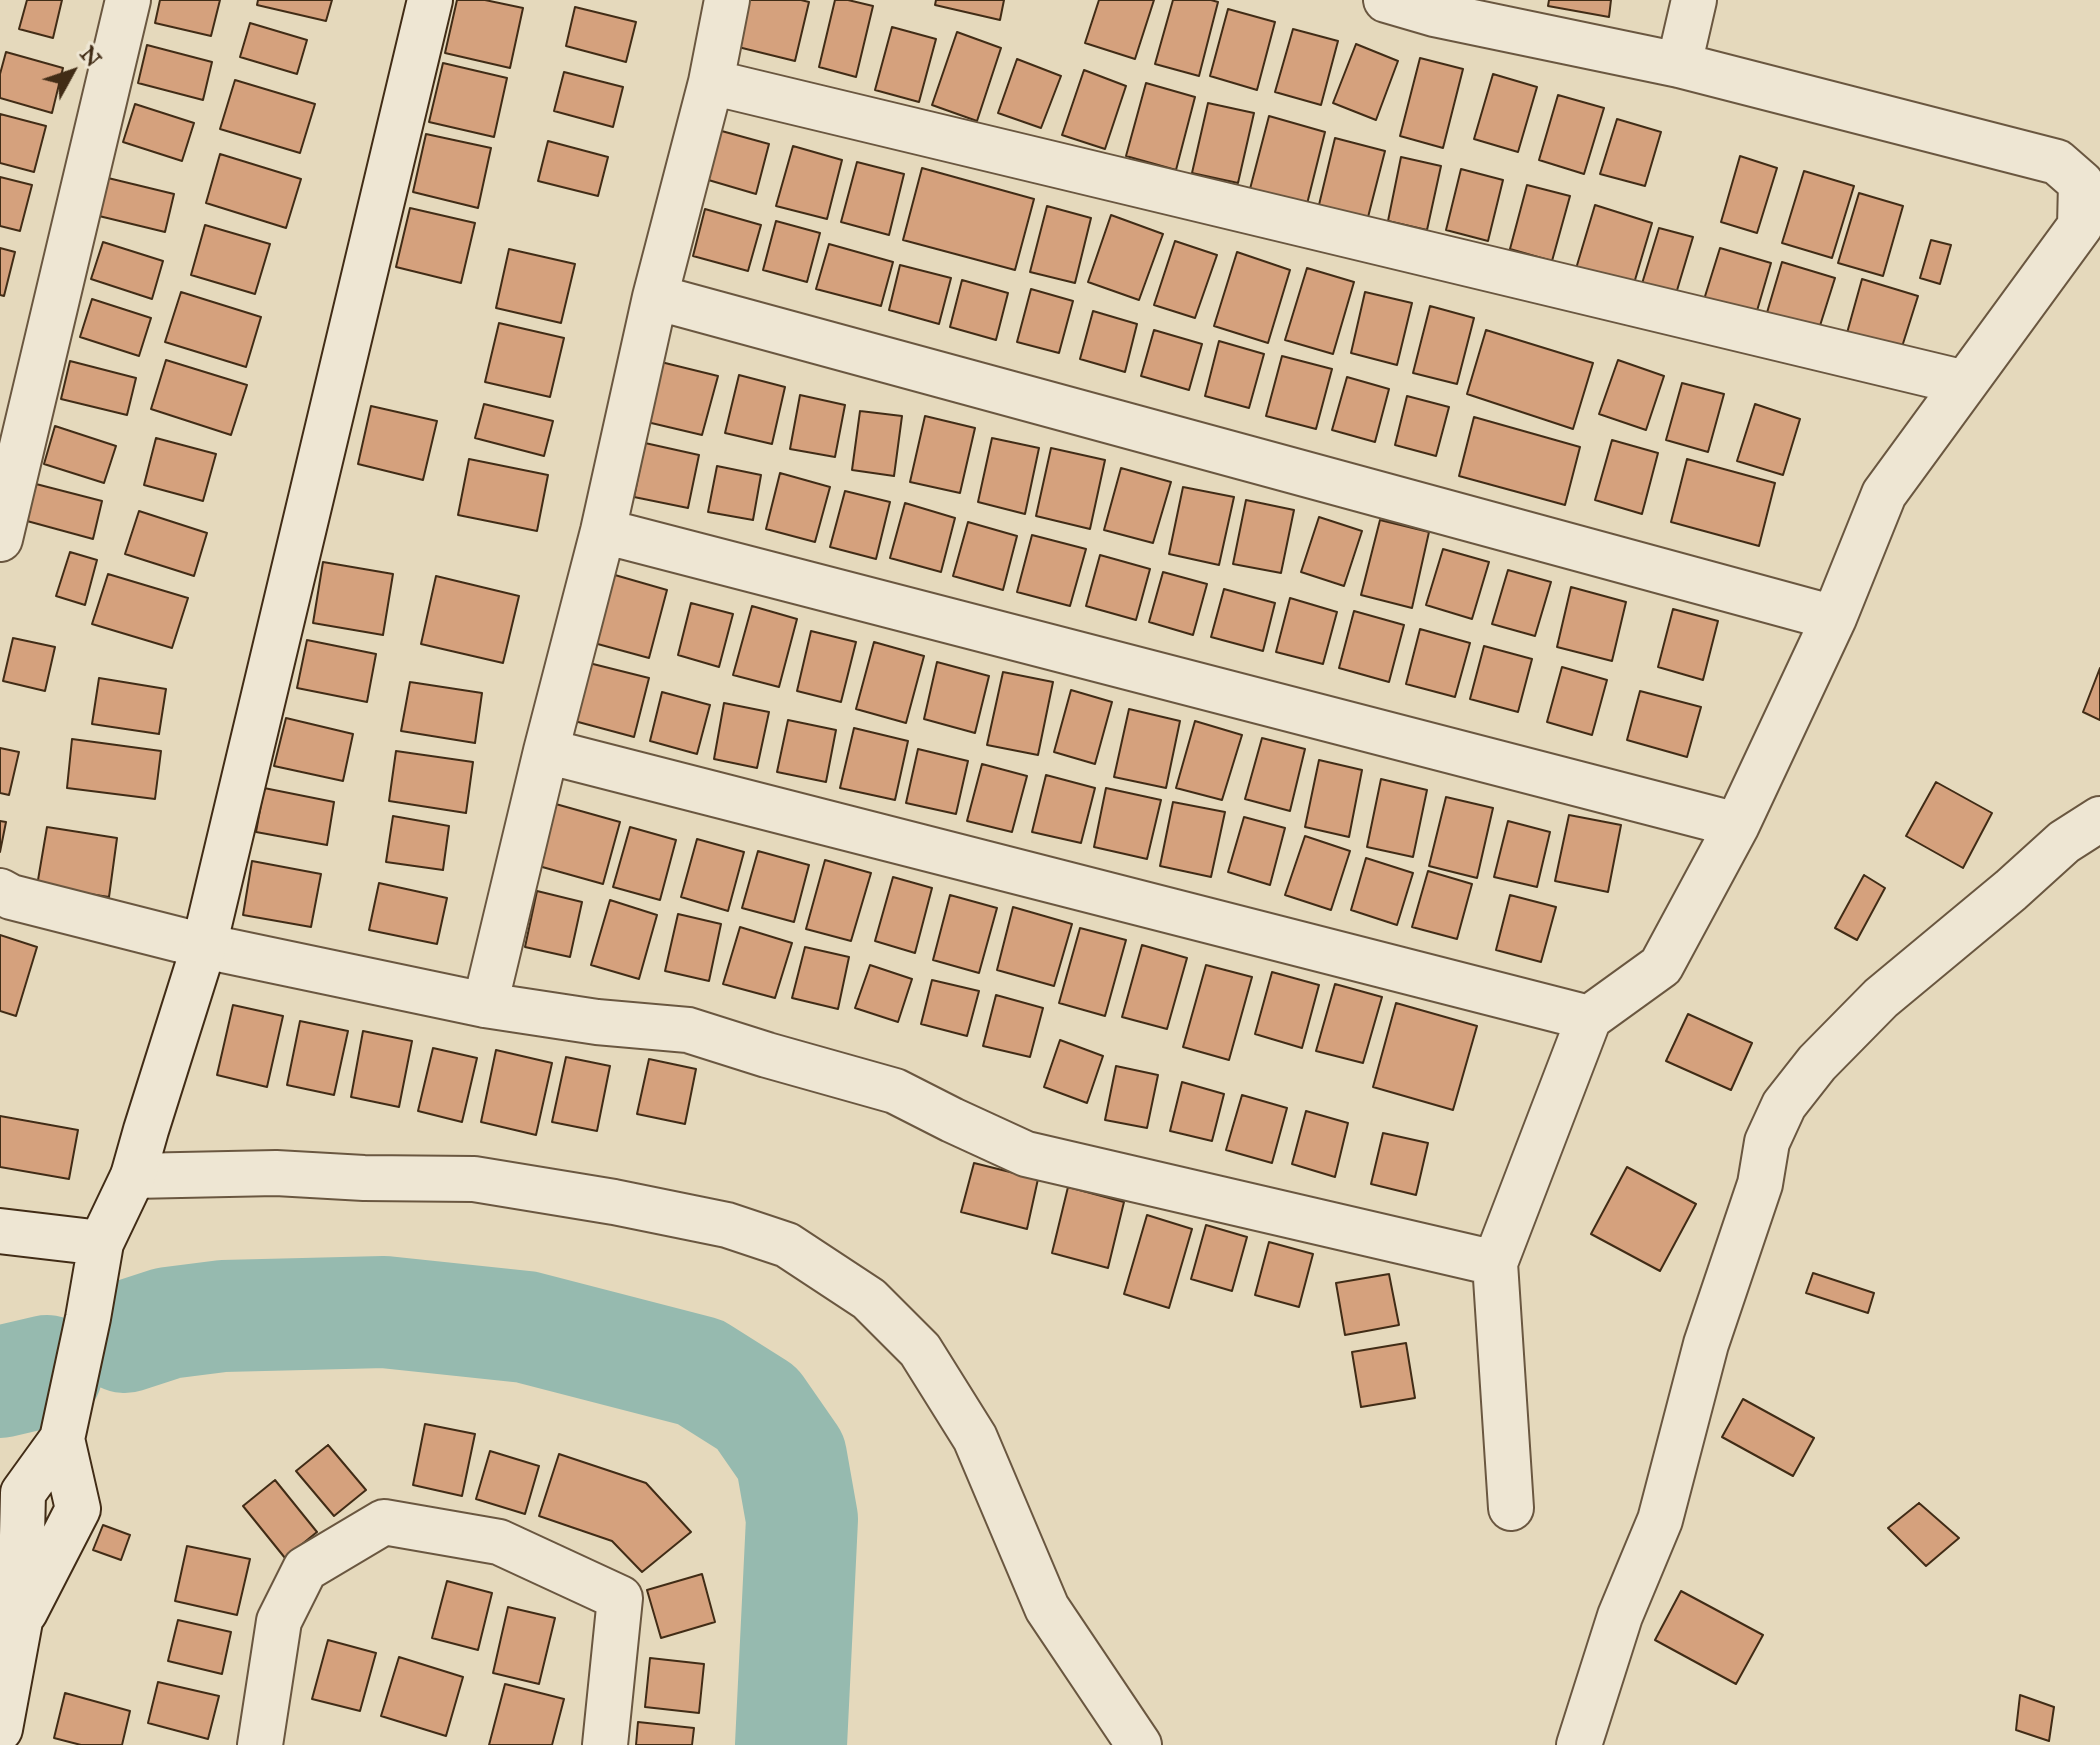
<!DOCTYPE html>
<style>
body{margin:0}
#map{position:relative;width:2100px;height:1745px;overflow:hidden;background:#e5d9bc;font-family:"IM FELL Great Primer",serif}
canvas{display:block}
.north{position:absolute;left:32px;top:32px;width:80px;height:80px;-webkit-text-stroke:6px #eee6d3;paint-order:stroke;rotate:50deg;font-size:22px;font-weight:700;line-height:32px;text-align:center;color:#412c16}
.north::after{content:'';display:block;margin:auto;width:28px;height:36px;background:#412c16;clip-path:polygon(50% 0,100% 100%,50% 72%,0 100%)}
</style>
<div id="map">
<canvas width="2100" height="1745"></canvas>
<div class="north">N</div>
</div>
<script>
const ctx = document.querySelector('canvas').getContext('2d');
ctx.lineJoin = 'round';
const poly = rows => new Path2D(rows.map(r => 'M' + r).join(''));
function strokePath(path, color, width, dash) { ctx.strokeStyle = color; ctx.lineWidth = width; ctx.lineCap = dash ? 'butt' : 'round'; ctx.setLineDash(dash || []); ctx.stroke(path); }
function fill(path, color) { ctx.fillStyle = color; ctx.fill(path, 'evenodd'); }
const river = poly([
 [125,1337,168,1323,223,1316,384,1312,526,1327,700,1372,757,1408,791,1457,802,1519,791,1745],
 [0,1382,47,1371]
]);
const building = poly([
 [27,0,62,0,53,38,19,29,27,0],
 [160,0,220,0,211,36,155,23,160,0],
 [258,0,332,0,326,21,257,5,258,0],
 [457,0,485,0,523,8,510,68,445,53,457,0],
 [740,0,801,0,809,2,795,61,730,45,740,0],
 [835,0,848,0,873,6,856,77,819,67,835,0],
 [936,0,1004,0,1000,20,935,5,936,0],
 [1099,0,1154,0,1135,59,1085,43,1099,0],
 [1173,0,1211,0,1218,2,1199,76,1155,64,1173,0],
 [1549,0,1611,0,1609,17,1548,6,1549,0],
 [575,7,636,22,626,62,566,46,575,7],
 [1228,9,1275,22,1257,90,1210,76,1228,9],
 [250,23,307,40,297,74,240,57,250,23],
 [892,27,936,39,919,102,875,90,892,27],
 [1293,29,1338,41,1321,105,1275,92,1293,29],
 [957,32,1001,48,977,121,932,105,957,32],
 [1356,44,1398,61,1376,120,1333,103,1356,44],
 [147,45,212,62,203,100,138,83,147,45],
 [6,52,63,68,52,113,0,98,0,74,6,52],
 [1420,58,1463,69,1443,148,1400,136,1420,58],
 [1017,59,1061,76,1041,128,998,113,1017,59],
 [443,63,507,78,494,137,429,122,443,63],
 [1084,70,1126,86,1105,149,1062,135,1084,70],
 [564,72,623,87,613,127,554,111,564,72],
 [1493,74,1537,87,1518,152,1474,139,1493,74],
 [235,80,315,104,300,153,220,129,235,80],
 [1146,83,1195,97,1176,170,1126,156,1146,83],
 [1558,95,1604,108,1584,174,1539,160,1558,95],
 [1208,103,1254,113,1238,183,1192,173,1208,103],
 [135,104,194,123,182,161,123,142,135,104],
 [0,114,46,126,34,172,0,163,0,114],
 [1269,116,1325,132,1307,204,1250,189,1269,116],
 [1617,119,1661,132,1645,186,1600,174,1617,119],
 [718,130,769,144,756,194,705,179,718,130],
 [426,134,491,148,478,208,413,192,426,134],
 [1335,138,1385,151,1367,221,1318,209,1335,138],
 [548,141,608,157,598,196,538,181,548,141],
 [793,146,842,160,827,219,776,206,793,146],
 [220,154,301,179,286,228,206,203,220,154],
 [1740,156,1777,168,1757,233,1721,222,1740,156],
 [1401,157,1441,166,1427,230,1388,221,1401,157],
 [857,162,904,174,889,235,841,222,857,162],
 [922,168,1034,199,1015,270,903,240,922,168],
 [1461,169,1503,180,1488,241,1446,230,1461,169],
 [1804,171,1854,186,1832,258,1782,243,1804,171],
 [0,177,32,185,20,231,0,226,0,177],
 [108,178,174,194,165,232,99,216,108,178],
 [1527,185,1570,196,1552,261,1510,249,1527,185],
 [1859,193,1903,206,1883,276,1838,263,1859,193],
 [1595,205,1652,223,1632,290,1575,272,1595,205],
 [1047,206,1091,218,1075,283,1030,272,1047,206],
 [410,208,475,223,461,283,396,267,410,208],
 [705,209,761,225,748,271,693,256,705,209],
 [1111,215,1163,234,1139,300,1088,282,1111,215],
 [776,221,820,233,807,282,763,270,776,221],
 [205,225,270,244,255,294,191,275,205,225],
 [1659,228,1693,237,1675,297,1641,287,1659,228],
 [1931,240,1951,245,1940,284,1920,278,1931,240],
 [1175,241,1217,255,1195,318,1154,305,1175,241],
 [103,242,163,261,152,299,91,279,103,242],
 [829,244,893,262,881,306,816,289,829,244],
 [0,248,15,252,4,296,0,295,0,248],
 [1720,248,1771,263,1754,321,1702,306,1720,248],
 [509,249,575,264,561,323,496,308,509,249],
 [1237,252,1290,270,1268,343,1214,326,1237,252],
 [1782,262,1835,278,1818,332,1766,316,1782,262],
 [900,265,951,278,939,324,889,310,900,265],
 [1307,268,1354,282,1333,354,1285,340,1307,268],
 [1862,279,1918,296,1901,350,1847,333,1862,279],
 [962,280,1008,293,996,340,950,327,962,280],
 [1031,289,1073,301,1059,353,1017,342,1031,289],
 [181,292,261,317,246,367,165,342,181,292],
 [1365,292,1412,303,1397,365,1351,353,1365,292],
 [92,299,151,318,139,356,80,337,92,299],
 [1430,306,1474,318,1457,384,1413,373,1430,306],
 [1093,311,1137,324,1125,372,1080,359,1093,311],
 [499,323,564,338,550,397,485,382,499,323],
 [1154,330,1202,344,1189,390,1141,376,1154,330],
 [1486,330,1593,363,1573,429,1467,394,1486,330],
 [1219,341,1264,354,1249,408,1205,396,1219,341],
 [1282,356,1332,369,1316,429,1266,416,1282,356],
 [166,360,247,385,231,435,151,409,166,360],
 [1618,360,1664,376,1646,430,1599,414,1618,360],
 [70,361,136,378,127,415,61,399,70,361],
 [661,362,718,376,702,435,647,422,661,362],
 [739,375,785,387,772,444,725,433,739,375],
 [1347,377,1389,389,1375,442,1332,430,1347,377],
 [1682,383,1724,394,1708,452,1666,440,1682,383],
 [800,395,845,405,835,457,790,449,800,395],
 [1407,396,1449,407,1436,456,1395,445,1407,396],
 [484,404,553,421,544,456,475,438,484,404],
 [1755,404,1800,419,1783,475,1737,461,1755,404],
 [371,406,437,421,423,480,358,464,371,406],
 [860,411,902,416,894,476,852,470,860,411],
 [925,416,975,428,960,493,910,482,925,416],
 [1474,417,1580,447,1565,505,1459,476,1474,417],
 [55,426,116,446,104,483,44,464,55,426],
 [156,438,216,454,203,501,144,485,156,438],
 [992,438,1039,448,1025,514,978,502,992,438],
 [1612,440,1658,453,1642,514,1595,500,1612,440],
 [645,443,699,455,688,508,634,497,645,443],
 [1051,448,1105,460,1090,529,1036,516,1051,448],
 [469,459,548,475,537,531,458,515,469,459],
 [1687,459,1775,483,1759,546,1671,522,1687,459],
 [717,466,761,475,753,520,708,512,717,466],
 [1121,468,1171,482,1153,543,1104,530,1121,468],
 [780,473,830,487,815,542,766,529,780,473],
 [36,484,102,501,93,539,27,521,36,484],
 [1183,487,1234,497,1219,565,1169,554,1183,487],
 [845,491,890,502,876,559,830,547,845,491],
 [1246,500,1294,510,1281,573,1233,564,1246,500],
 [905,503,955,518,941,572,890,558,905,503],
 [139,511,207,533,194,576,125,554,139,511],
 [1319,517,1362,531,1344,586,1301,572,1319,517],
 [1380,520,1429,532,1412,608,1361,595,1380,520],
 [968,522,1017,536,1003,590,953,576,968,522],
 [1032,535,1086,549,1070,606,1017,592,1032,535],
 [1443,549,1489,562,1472,619,1426,605,1443,549],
 [70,552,97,560,85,605,56,596,70,552],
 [1100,555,1150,569,1136,620,1086,606,1100,555],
 [323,562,393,574,383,635,313,623,323,562],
 [1508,570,1551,582,1535,636,1492,624,1508,570],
 [601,571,667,590,649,658,583,640,601,571],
 [1163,572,1207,584,1193,635,1149,622,1163,572],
 [108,574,188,598,172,648,92,624,108,574],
 [436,576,519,596,503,663,421,644,436,576],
 [1571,587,1626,602,1612,661,1557,647,1571,587],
 [1224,589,1275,603,1263,651,1211,637,1224,589],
 [1290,598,1337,612,1323,664,1276,652,1290,598],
 [691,603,733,614,719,667,678,655,691,603],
 [752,606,797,619,779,687,733,675,752,606],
 [1673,609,1718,621,1703,680,1658,667,1673,609],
 [1354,611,1404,625,1389,682,1339,668,1354,611],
 [1420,629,1470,643,1455,697,1406,684,1420,629],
 [811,631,856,642,841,702,797,691,811,631],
 [13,638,55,647,45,691,3,681,13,638],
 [307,640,376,654,367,702,297,688,307,640],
 [874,642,924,656,906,723,856,709,874,642],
 [1484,646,1532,659,1518,712,1470,699,1484,646],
 [581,661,649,678,634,737,567,719,581,661],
 [937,662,989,676,975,733,924,719,937,662],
 [1562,667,1607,680,1592,735,1547,722,1562,667],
 [2100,668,2100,720,2083,712,2100,668],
 [1003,672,1053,682,1038,755,987,745,1003,672],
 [99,678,166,689,159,734,92,724,99,678],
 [410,682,482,693,475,743,401,731,410,682],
 [1071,690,1112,702,1095,764,1054,752,1071,690],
 [1640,691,1701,707,1687,757,1627,740,1640,691],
 [662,692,710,705,697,754,650,741,662,692],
 [724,703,769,712,757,768,714,759,724,703],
 [1129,709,1180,721,1166,788,1114,777,1129,709],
 [286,718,353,734,343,781,274,766,286,718],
 [788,720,836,730,826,782,777,772,788,720],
 [1195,721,1242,735,1222,800,1176,788,1195,721],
 [854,728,908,741,895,800,840,788,854,728],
 [1262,738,1305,749,1290,811,1245,799,1262,738],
 [72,739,161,751,155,799,67,788,72,739],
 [0,748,19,752,9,795,0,793,0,748],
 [918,749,968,761,956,814,906,803,918,749],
 [396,751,473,762,466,813,389,801,396,751],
 [1319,760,1362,770,1349,837,1305,827,1319,760],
 [982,764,1027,776,1012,832,967,821,982,764],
 [1046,775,1095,788,1081,843,1032,832,1046,775],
 [1381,779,1427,790,1413,857,1367,847,1381,779],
 [1936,782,1992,813,1963,868,1906,836,1936,782],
 [264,788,334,802,327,845,256,832,264,788],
 [1106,788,1161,800,1147,859,1094,847,1106,788],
 [1446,797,1493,808,1477,878,1429,866,1446,797],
 [545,801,620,822,603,884,528,863,545,801],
 [1173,802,1225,812,1211,877,1160,866,1173,802],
 [1569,815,1621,825,1608,892,1555,881,1569,815],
 [393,816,449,826,443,870,386,862,393,816],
 [1244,817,1285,828,1270,885,1228,872,1244,817],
 [0,821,6,822,0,852,0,821],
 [1508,821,1550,832,1537,887,1494,877,1508,821],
 [47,827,117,838,109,897,37,886,47,827],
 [630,827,676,840,660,900,613,887,630,827],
 [1305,836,1350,851,1331,910,1285,895,1305,836],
 [697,839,744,852,728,911,681,897,697,839],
 [758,851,809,865,794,922,742,908,758,851],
 [1366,858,1413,873,1397,925,1351,910,1366,858],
 [825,860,871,873,851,941,806,929,825,860],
 [252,861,321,874,311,927,243,915,252,861],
 [1428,871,1472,884,1457,939,1412,927,1428,871],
 [1864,875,1885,888,1857,940,1835,928,1864,875],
 [893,877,932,888,915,953,875,941,893,877],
 [379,883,447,898,437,944,369,930,379,883],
 [537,891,582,902,570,957,525,947,537,891],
 [950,895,997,908,979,973,933,960,950,895],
 [1510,895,1556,907,1541,962,1496,950,1510,895],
 [610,900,657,915,639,979,591,965,610,900],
 [1013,907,1072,924,1054,986,997,970,1013,907],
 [678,914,721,924,709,981,665,971,678,914],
 [740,927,792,943,775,998,723,984,740,927],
 [1080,928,1126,940,1105,1016,1059,1003,1080,928],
 [0,935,37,947,16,1016,0,1011,0,935],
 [1142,945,1187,958,1167,1029,1122,1017,1142,945],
 [805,947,849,957,838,1009,792,998,805,947],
 [870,965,912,979,898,1022,855,1008,870,965],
 [1206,965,1252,977,1229,1060,1183,1047,1206,965],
 [1272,972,1319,985,1302,1048,1255,1034,1272,972],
 [932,980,979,991,967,1036,921,1024,932,980],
 [1335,984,1382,997,1363,1063,1316,1051,1335,984],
 [996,995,1043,1008,1030,1057,983,1046,996,995],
 [1396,1003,1477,1026,1453,1110,1373,1087,1396,1003],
 [233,1005,283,1016,267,1087,217,1075,233,1005],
 [1688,1014,1752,1043,1731,1090,1666,1061,1688,1014],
 [300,1021,348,1031,334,1095,287,1085,300,1021],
 [363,1031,412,1041,399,1107,351,1097,363,1031],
 [1060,1040,1103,1056,1087,1103,1044,1087,1060,1040],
 [433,1048,477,1058,462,1122,418,1111,433,1048],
 [496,1050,552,1063,536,1135,481,1122,496,1050],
 [566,1057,610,1066,597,1131,552,1122,566,1057],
 [649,1059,696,1069,685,1124,637,1114,649,1059],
 [1116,1066,1158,1075,1147,1128,1105,1120,1116,1066],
 [1182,1082,1224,1094,1212,1141,1170,1131,1182,1082],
 [1242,1095,1287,1108,1272,1163,1226,1150,1242,1095],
 [1306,1111,1348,1123,1335,1177,1292,1164,1306,1111],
 [0,1116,78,1130,69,1179,0,1167,0,1116],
 [1383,1133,1428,1143,1416,1195,1371,1184,1383,1133],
 [974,1163,1038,1179,1027,1229,961,1212,974,1163],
 [1627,1167,1696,1204,1660,1271,1591,1234,1627,1167],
 [1068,1187,1124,1202,1108,1268,1052,1253,1068,1187],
 [1147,1215,1192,1229,1169,1308,1124,1294,1147,1215],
 [1206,1225,1247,1237,1232,1291,1191,1279,1206,1225],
 [1269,1242,1313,1254,1299,1307,1255,1295,1269,1242],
 [1813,1273,1874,1293,1868,1313,1806,1293,1813,1273],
 [1389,1274,1399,1325,1345,1335,1336,1283,1389,1274],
 [1406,1343,1415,1398,1361,1407,1352,1352,1406,1343],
 [1743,1399,1814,1438,1793,1476,1722,1437,1743,1399],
 [425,1424,475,1434,462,1496,413,1485,425,1424],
 [328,1445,366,1490,334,1516,296,1471,328,1445],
 [490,1451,539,1466,525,1514,476,1499,490,1451],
 [559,1454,646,1483,691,1532,642,1572,612,1541,539,1516,559,1454],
 [275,1480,317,1532,285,1558,243,1506,275,1480],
 [1919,1503,1959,1538,1926,1566,1888,1528,1919,1503],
 [103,1525,130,1535,121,1560,93,1550,103,1525],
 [187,1546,250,1559,237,1615,175,1601,187,1546],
 [702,1574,715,1622,661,1638,647,1590,702,1574],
 [447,1581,492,1593,478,1650,432,1638,447,1581],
 [1681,1591,1763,1635,1736,1684,1655,1640,1681,1591],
 [508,1607,555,1618,539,1684,493,1673,508,1607],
 [178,1620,231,1632,222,1674,168,1661,178,1620],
 [328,1640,376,1653,360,1711,312,1699,328,1640],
 [399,1657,463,1677,446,1736,381,1716,399,1657],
 [650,1658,704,1664,699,1713,645,1707,650,1658],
 [158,1682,219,1696,208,1739,148,1723,158,1682],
 [505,1684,564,1699,552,1745,489,1745,505,1684],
 [65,1693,130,1711,122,1745,81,1745,54,1738,65,1693],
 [2020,1695,2054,1707,2049,1741,2016,1730,2020,1695],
 [638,1722,694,1728,692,1745,636,1745,638,1722]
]);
const street = poly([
 [1386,0,1434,14,1679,65,2057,162,2081,183,2080,226,1884,494,1834,618,1737,825,1661,966,1589,1018,1495,1263,1511,1508],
 [1679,65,1694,0],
 [711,82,1965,383],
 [655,297,1834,618],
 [603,531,1737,825],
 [0,539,128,0],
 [546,751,1589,1018],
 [0,891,11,897,204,946,485,1005,597,1022,688,1030,767,1055,895,1091,952,1120,1026,1154,1495,1263],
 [485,1005,546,751,603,531,655,297,711,82,727,0],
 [133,1176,276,1173,364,1178,474,1179,614,1202,727,1225,787,1245,869,1299,920,1350,975,1438,1047,1608,1139,1745],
 [260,1745,279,1621,305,1569,384,1522,499,1542,620,1598,605,1745],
 [1579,1745,1620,1616,1660,1520,1706,1344,1760,1184,1767,1142,1784,1105,1817,1063,1881,998,2011,890,2064,842,2100,819]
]);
const secondary = poly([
 [0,1231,101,1243],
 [25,1612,78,1509,62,1439],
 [0,1729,20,1621,23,1493,62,1439,88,1318,101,1243,133,1176,146,1130,204,946,430,0]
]);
strokePath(river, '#96baaf', 112);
fill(building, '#d5a17d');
strokePath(building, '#412c16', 2);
strokePath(street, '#6a5740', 48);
strokePath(secondary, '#412c16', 48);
strokePath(street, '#eee6d3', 44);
strokePath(secondary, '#eee6d3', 44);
</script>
